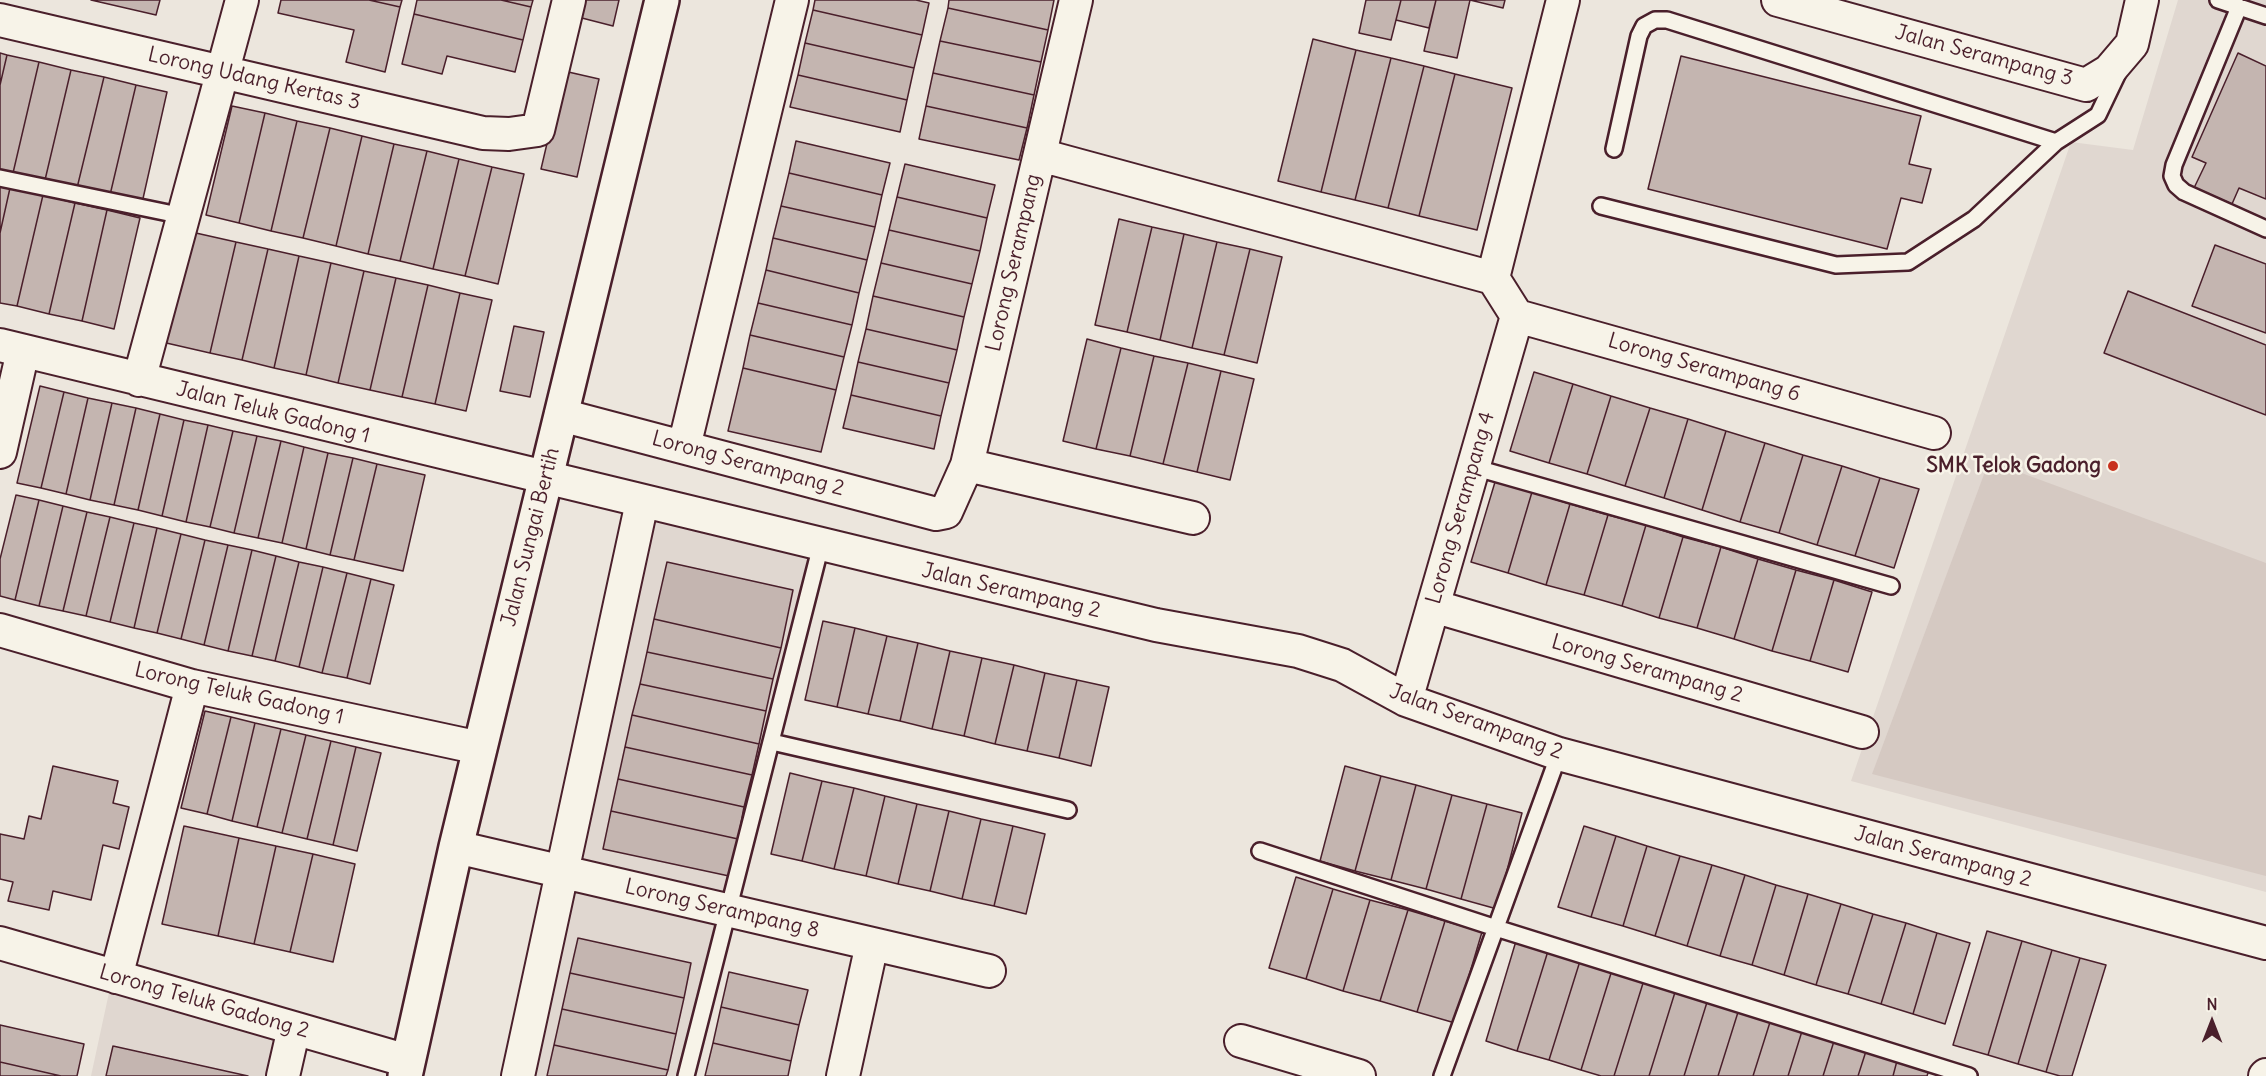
<!DOCTYPE html>
<style>
body{margin:0}
#map{position:relative;width:2266px;height:1076px;overflow:hidden;background:#ece6dd;font-family:Delius,sans-serif}
canvas{display:block}
.north{position:absolute;left:2182px;top:992px;width:60px;height:60px;-webkit-text-stroke:4px #f7f3e8;paint-order:stroke;rotate:0deg;font-size:16px;font-weight:700;line-height:24px;text-align:center;color:#4a1f2b}
.north::after{content:'';display:block;margin:auto;width:21px;height:27px;background:#4a1f2b;clip-path:polygon(50% 0,100% 100%,50% 72%,0 100%)}
</style>
<div id="map">
<canvas width="2266" height="1076"></canvas>
<div class="north">N</div>
</div>
<script>
const ctx = document.querySelector('canvas').getContext('2d');
ctx.lineJoin = 'round';
function fill(path, color) { ctx.fillStyle = color; ctx.fill(path, 'evenodd'); }
const poly = rows => new Path2D(rows.map(r => 'M' + r).join(''));
function strokePath(path, color, width, dash) { ctx.strokeStyle = color; ctx.lineWidth = width; ctx.lineCap = dash ? 'butt' : 'round'; ctx.setLineDash(dash || []); ctx.stroke(path); }
function write(font, color, halo, rows, align = 'center') {
  ctx.font = font + ' Delius,sans-serif'; ctx.lineWidth = 5; ctx.setLineDash([]); ctx.textBaseline = 'middle'; ctx.strokeStyle = halo; ctx.fillStyle = color; for (const [text, x, y, turn = 0] of rows) {
    ctx.save(); ctx.translate(x, y); ctx.rotate((+turn || 0) * Math.PI / 180); ctx.textAlign = isNaN(turn) ? turn : align; if (halo) ctx.strokeText(text, 0, 0); ctx.fillText(text, 0, 0); ctx.restore();
  }
}
const built = poly([
 [2178,0,2266,0,2266,892,1851,781,2071,142,2133,150],
 [652,519,808,556,678,1076,531,1076],
 [110,988,278,1036,269,1076,91,1076]
]);
const green = poly([
 [1989,461,2266,563,2266,876,1872,774]
]);
const building = poly([
 [91,0,160,0,156,15,91,0],
 [281,0,369,0,400,7,385,72,346,62,354,30,278,13,281,0],
 [369,0,402,0,400,7,369,0],
 [417,0,501,0,531,7,523,40,414,14,417,0],
 [501,0,533,0,531,7,501,0],
 [582,0,619,0,613,26,578,17,582,0],
 [815,0,916,0,929,3,922,35,813,10,815,0],
 [949,0,1054,0,1048,30,948,8,949,0],
 [1366,0,1401,0,1391,40,1359,33,1366,0],
 [1401,0,1436,0,1429,28,1396,20,1401,0],
 [1436,0,1470,0,1457,58,1424,51,1436,0],
 [1470,0,1505,0,1503,8,1470,0],
 [948,8,1048,30,1041,62,940,41,948,8],
 [813,10,922,35,914,68,805,43,813,10],
 [414,14,523,40,515,72,447,56,442,74,402,64,414,14],
 [1313,39,1356,50,1321,192,1278,181,1313,39],
 [940,41,1041,62,1034,95,933,73,940,41],
 [805,43,914,68,907,100,798,75,805,43],
 [1356,50,1391,58,1355,200,1321,192,1356,50],
 [0,53,7,55,0,85,0,53],
 [2238,53,2266,66,2266,199,2239,188,2232,204,2194,188,2206,163,2192,157,2238,53],
 [7,55,39,62,13,173,0,170,0,85,7,55],
 [1681,56,1921,116,1909,164,1931,169,1922,203,1901,198,1887,249,1648,189,1681,56],
 [1391,58,1424,66,1388,208,1355,200,1391,58],
 [39,62,71,70,45,180,13,173,39,62],
 [1424,66,1455,74,1419,216,1388,208,1424,66],
 [71,70,104,77,77,188,45,180,71,70],
 [564,71,599,79,577,177,541,169,564,71],
 [933,73,1034,95,1027,128,926,106,933,73],
 [1455,74,1512,88,1477,230,1419,216,1455,74],
 [798,75,907,100,900,132,790,107,798,75],
 [104,77,136,85,110,195,77,188,104,77],
 [136,85,167,92,142,203,110,195,136,85],
 [232,106,265,113,239,223,206,215,232,106],
 [926,106,1027,128,1019,160,919,139,926,106],
 [265,113,297,121,271,231,239,223,265,113],
 [297,121,330,128,303,238,271,231,297,121],
 [330,128,362,136,336,246,303,238,330,128],
 [362,136,394,144,368,254,336,246,362,136],
 [796,141,890,163,882,195,789,173,796,141],
 [394,144,427,151,400,261,368,254,394,144],
 [427,151,459,159,433,269,400,261,427,151],
 [459,159,492,167,465,276,433,269,459,159],
 [905,164,995,185,987,218,897,197,905,164],
 [492,167,524,174,498,284,465,276,492,167],
 [789,173,882,195,875,227,781,206,789,173],
 [0,186,10,188,0,233,0,186],
 [10,188,43,195,17,306,0,303,0,233,10,188],
 [43,195,75,203,49,314,17,306,43,195],
 [897,197,987,218,980,251,889,230,897,197],
 [75,203,107,210,82,321,49,314,75,203],
 [781,206,875,227,867,260,773,238,781,206],
 [107,210,140,218,114,329,82,321,107,210],
 [1119,219,1152,227,1127,332,1095,325,1119,219],
 [1152,227,1184,234,1160,340,1127,332,1152,227],
 [889,230,980,251,972,284,881,263,889,230],
 [187,231,236,242,210,353,162,342,187,231],
 [1184,234,1217,242,1192,348,1160,340,1184,234],
 [773,238,867,260,859,293,766,270,773,238],
 [236,242,268,249,242,360,210,353,236,242],
 [1217,242,1250,249,1224,355,1192,348,1217,242],
 [2215,245,2266,264,2266,333,2192,306,2215,245],
 [268,249,299,256,274,368,242,360,268,249],
 [1250,249,1282,257,1257,363,1224,355,1250,249],
 [299,256,331,263,306,375,274,368,299,256],
 [331,263,364,271,338,383,306,375,331,263],
 [881,263,972,284,964,317,873,296,881,263],
 [766,270,859,293,852,325,758,303,766,270],
 [364,271,396,278,370,390,338,383,364,271],
 [396,278,428,285,402,397,370,390,396,278],
 [428,285,460,293,435,404,402,397,428,285],
 [2128,291,2266,345,2266,415,2104,353,2128,291],
 [460,293,492,300,466,411,435,404,460,293],
 [873,296,964,317,957,350,866,329,873,296],
 [758,303,852,325,844,357,750,335,758,303],
 [514,326,544,332,530,397,500,391,514,326],
 [866,329,957,350,949,383,858,362,866,329],
 [750,335,844,357,836,390,743,368,750,335],
 [1087,339,1121,348,1096,449,1063,441,1087,339],
 [1121,348,1154,356,1130,456,1096,449,1121,348],
 [1154,356,1188,363,1163,464,1130,456,1154,356],
 [858,362,949,383,941,416,851,395,858,362],
 [1188,363,1221,371,1197,472,1163,464,1188,363],
 [743,368,836,390,821,452,728,431,743,368],
 [1221,371,1254,379,1230,480,1197,472,1221,371],
 [1534,372,1573,384,1549,463,1510,451,1534,372],
 [1573,384,1611,396,1587,474,1549,463,1573,384],
 [40,386,64,392,41,488,17,483,40,386],
 [64,392,88,398,66,494,41,488,64,392],
 [851,395,941,416,934,449,843,428,851,395],
 [1611,396,1650,408,1625,486,1587,474,1611,396],
 [88,398,112,403,90,500,66,494,88,398],
 [112,403,136,408,114,505,90,500,112,403],
 [136,408,160,414,138,510,114,505,136,408],
 [1650,408,1688,419,1664,498,1625,486,1650,408],
 [160,414,184,420,162,516,138,510,160,414],
 [1688,419,1726,431,1702,510,1664,498,1688,419],
 [184,420,208,425,186,522,162,516,184,420],
 [208,425,233,431,210,527,186,522,208,425],
 [233,431,257,436,234,533,210,527,233,431],
 [1726,431,1765,443,1740,522,1702,510,1726,431],
 [257,436,281,441,258,538,234,533,257,436],
 [281,441,304,447,282,543,258,538,281,441],
 [1765,443,1803,455,1779,533,1740,522,1765,443],
 [304,447,328,453,306,549,282,543,304,447],
 [328,453,353,458,330,555,306,549,328,453],
 [1803,455,1842,466,1817,545,1779,533,1803,455],
 [353,458,377,464,354,560,330,555,353,458],
 [377,464,425,475,403,571,354,560,377,464],
 [1842,466,1880,478,1855,556,1817,545,1842,466],
 [1880,478,1919,489,1894,568,1855,556,1880,478],
 [1495,482,1532,492,1508,573,1471,562,1495,482],
 [1532,492,1570,504,1546,585,1508,573,1532,492],
 [16,495,39,500,15,600,0,596,0,559,16,495],
 [39,500,63,506,39,606,15,600,39,500],
 [1570,504,1608,515,1584,595,1546,585,1570,504],
 [63,506,87,512,63,611,39,606,63,506],
 [87,512,110,517,86,616,63,611,87,512],
 [1608,515,1646,525,1622,606,1584,595,1608,515],
 [110,517,134,523,110,622,86,616,110,517],
 [134,523,157,528,134,628,110,622,134,523],
 [1646,525,1683,537,1659,618,1622,606,1646,525],
 [157,528,181,534,157,633,134,628,157,528],
 [181,534,205,540,181,639,157,633,181,534],
 [1683,537,1721,547,1697,628,1659,618,1683,537],
 [205,540,228,545,204,645,181,639,205,540],
 [228,545,252,550,228,651,204,645,228,545],
 [1721,547,1758,559,1734,639,1697,628,1721,547],
 [252,550,276,556,252,656,228,651,252,550],
 [276,556,299,562,275,661,252,656,276,556],
 [1758,559,1796,570,1772,651,1734,639,1758,559],
 [299,562,323,567,299,667,275,661,299,562],
 [667,562,793,590,781,648,654,619,667,562],
 [323,567,347,573,322,673,299,667,323,567],
 [1796,570,1834,580,1810,661,1772,651,1796,570],
 [347,573,371,579,347,678,322,673,347,573],
 [371,579,394,585,370,684,347,678,371,579],
 [1834,580,1872,592,1848,672,1810,661,1834,580],
 [654,619,781,648,773,679,647,652,654,619],
 [823,621,855,628,837,707,805,700,823,621],
 [855,628,887,636,868,714,837,707,855,628],
 [887,636,918,643,900,721,868,714,887,636],
 [918,643,950,651,932,729,900,721,918,643],
 [950,651,982,658,964,736,932,729,950,651],
 [647,652,773,679,766,711,640,684,647,652],
 [982,658,1014,665,995,744,964,736,982,658],
 [1014,665,1045,673,1027,751,995,744,1014,665],
 [1045,673,1077,680,1059,758,1027,751,1045,673],
 [1077,680,1109,687,1091,766,1059,758,1077,680],
 [640,684,766,711,759,744,632,715,640,684],
 [205,711,231,717,207,814,181,808,205,711],
 [632,715,759,744,752,775,625,747,632,715],
 [231,717,255,723,232,821,207,814,231,717],
 [255,723,281,729,257,827,232,821,255,723],
 [281,729,306,735,282,833,257,827,281,729],
 [306,735,331,741,307,839,282,833,306,735],
 [331,741,356,747,333,845,307,839,331,741],
 [356,747,381,753,357,851,333,845,356,747],
 [625,747,752,775,744,807,618,779,625,747],
 [53,766,118,781,113,803,129,807,119,849,103,845,91,900,53,891,49,910,8,901,13,882,0,879,0,834,24,839,29,816,41,819,53,766],
 [1345,766,1381,776,1355,871,1320,861,1345,766],
 [790,773,822,781,802,861,771,854,790,773],
 [1381,776,1416,785,1391,880,1355,871,1381,776],
 [618,779,744,807,738,839,611,811,618,779],
 [822,781,854,788,834,869,802,861,822,781],
 [1416,785,1452,795,1426,889,1391,880,1416,785],
 [854,788,885,796,866,876,834,869,854,788],
 [1452,795,1487,804,1461,899,1426,889,1452,795],
 [885,796,917,804,898,884,866,876,885,796],
 [917,804,949,811,930,891,898,884,917,804],
 [1487,804,1522,813,1497,909,1461,899,1487,804],
 [611,811,738,839,729,876,603,849,611,811],
 [949,811,981,819,962,899,930,891,949,811],
 [981,819,1013,826,994,906,962,899,981,819],
 [184,826,239,838,218,936,162,924,184,826],
 [1013,826,1045,834,1026,914,994,906,1013,826],
 [1584,826,1616,836,1591,917,1558,907,1584,826],
 [1616,836,1647,846,1623,926,1591,917,1616,836],
 [239,838,276,846,254,944,218,936,239,838],
 [276,846,313,854,290,952,254,944,276,846],
 [1647,846,1680,856,1655,936,1623,926,1647,846],
 [313,854,355,864,333,962,290,952,313,854],
 [1680,856,1712,865,1687,946,1655,936,1680,856],
 [1712,865,1745,875,1720,956,1687,946,1712,865],
 [1745,875,1776,885,1752,965,1720,956,1745,875],
 [1296,877,1333,889,1306,979,1269,968,1296,877],
 [1776,885,1808,894,1784,975,1752,965,1776,885],
 [1333,889,1370,900,1343,991,1306,979,1333,889],
 [1808,894,1841,904,1816,985,1784,975,1808,894],
 [1370,900,1408,910,1380,1001,1343,991,1370,900],
 [1841,904,1873,914,1848,994,1816,985,1841,904],
 [1408,910,1445,921,1417,1012,1380,1001,1408,910],
 [1873,914,1906,923,1881,1004,1848,994,1873,914],
 [1445,921,1482,932,1455,1023,1417,1012,1445,921],
 [1906,923,1937,933,1913,1014,1881,1004,1906,923],
 [1987,931,2022,941,1988,1055,1953,1045,1987,931],
 [1937,933,1970,943,1945,1024,1913,1014,1937,933],
 [578,938,691,963,684,998,570,973,578,938],
 [1516,941,1548,951,1517,1051,1486,1041,1516,941],
 [2022,941,2052,950,2018,1064,1988,1055,2022,941],
 [2052,950,2080,958,2046,1072,2018,1064,2052,950],
 [1548,951,1580,961,1549,1060,1517,1051,1548,951],
 [2080,958,2106,965,2072,1076,2060,1076,2046,1072,2080,958],
 [1580,961,1612,970,1581,1070,1549,1060,1580,961],
 [1612,970,1644,980,1614,1076,1601,1076,1581,1070,1612,970],
 [729,972,808,990,799,1025,721,1007,729,972],
 [570,973,684,998,676,1034,562,1009,570,973],
 [1644,980,1676,989,1649,1076,1614,1076,1644,980],
 [1676,989,1708,999,1684,1076,1649,1076,1676,989],
 [1708,999,1739,1009,1718,1076,1684,1076,1708,999],
 [721,1007,799,1025,791,1061,713,1043,721,1007],
 [562,1009,676,1034,668,1070,554,1045,562,1009],
 [1739,1009,1771,1019,1753,1076,1718,1076,1739,1009],
 [1771,1019,1803,1028,1788,1076,1753,1076,1771,1019],
 [0,1025,84,1044,77,1076,61,1076,0,1062,0,1025],
 [1803,1028,1835,1038,1823,1076,1788,1076,1803,1028],
 [1835,1038,1867,1048,1858,1076,1823,1076,1835,1038],
 [713,1043,791,1061,788,1076,705,1076,713,1043],
 [554,1045,668,1070,666,1076,547,1076,554,1045],
 [113,1046,248,1076,106,1076,113,1046],
 [1867,1048,1898,1057,1893,1076,1858,1076,1867,1048],
 [1898,1057,1930,1067,1927,1076,1893,1076,1898,1057],
 [0,1062,61,1076,0,1076,0,1062]
]);
const service = poly([
 [2218,0,2266,16],
 [2239,7,2174,165,2172,176,2176,185,2184,192,2266,229],
 [1614,149,1639,36,1644,26,1655,20,1667,20,2056,142],
 [0,178,183,216],
 [1601,206,1836,265,1908,262,1974,219,2056,142,2098,115,2119,71],
 [1473,467,1891,586],
 [772,742,1068,810],
 [1260,851,1496,928,1969,1076],
 [686,1076,821,545],
 [1442,1076,1559,754]
]);
const minor = poly([
 [1778,0,2086,85,2109,71,2132,44,2142,0],
 [0,20,483,133,509,134,538,130,569,0],
 [1040,155,1493,278],
 [1493,278,1517,316,1934,433],
 [1493,278,1563,0],
 [0,345,1156,625,1298,651,1342,665,1406,700,1559,754,2266,943],
 [139,380,242,0],
 [561,415,936,514,946,512,967,465,1076,0],
 [684,447,792,0],
 [0,452,23,351],
 [967,465,1193,518],
 [1433,606,1862,732],
 [0,630,192,686,480,748],
 [1406,700,1517,316],
 [456,847,989,971],
 [0,943,408,1061],
 [116,977,192,686],
 [1241,1041,1359,1076],
 [283,1076,294,1028],
 [518,1076,642,502],
 [843,1076,872,944],
 [2265,1076,2266,1075]
]);
const primary = poly([
 [405,1076,456,847,662,0]
]);
const markers = [
 [2113,466,6,"#c8321e"]
];
const streetNames = [
 ["Jalan Serampang 3",1984,56,15],
 ["Lorong Udang Kertas 3",254,79,13],
 ["Lorong Serampang",1014,263,-77],
 ["Lorong Serampang 6",1704,368,16],
 ["Jalan Teluk Gadong 1",273,413,14],
 ["Lorong Serampang 2",748,464,15],
 ["Lorong Serampang 4",1461,508,-74],
 ["Jalan Sungai Bertih",531,537,-76],
 ["Jalan Serampang 2",1011,591,13],
 ["Lorong Serampang 2",1647,669,16],
 ["Lorong Teluk Gadong 1",239,694,13],
 ["Jalan Serampang 2",1476,722,20],
 ["Jalan Serampang 2",1943,857,15],
 ["Lorong Serampang 8",722,909,13],
 ["Lorong Teluk Gadong 2",204,1002,16]
];
const poiNames = [
 ["SMK Telok Gadong",2101,466]
];
fill(built, '#e0d7d0');
fill(green, '#d5c9c2');
fill(building, '#c4b5b0');
strokePath(building, '#4a1f2b', 1.5);
strokePath(service, '#4a1f2b', 20);
strokePath(minor, '#4a1f2b', 36);
strokePath(primary, '#4a1f2b', 38);
strokePath(service, '#f7f3e8', 15);
strokePath(minor, '#f7f3e8', 32);
strokePath(primary, '#f7f3e8', 33);
for (const [x, y, r, color] of markers) { const dot = new Path2D(); dot.arc(x, y, r, 0, 2 * Math.PI); ctx.fillStyle = color; ctx.fill(dot); strokePath(dot, '#f7f3e8', 2); }
write('21px', '#4a1f2b', '#f7f3e8', streetNames);
write('bold 21px', '#4a1f2b', '#f7f3e8', poiNames, 'right');
</script>
